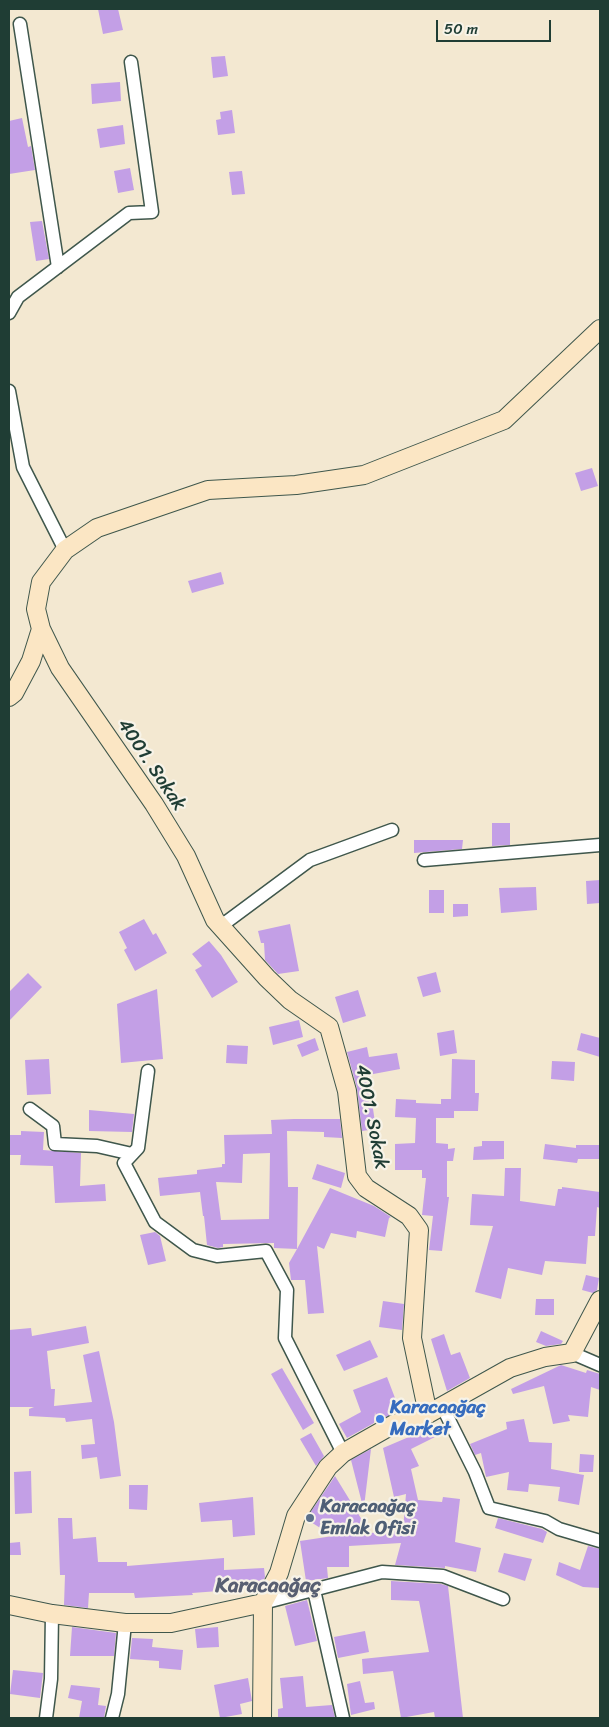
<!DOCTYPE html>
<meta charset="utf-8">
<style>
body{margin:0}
#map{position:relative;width:609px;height:1727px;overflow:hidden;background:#f3e8d1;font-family:Sriracha,sans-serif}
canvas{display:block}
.frame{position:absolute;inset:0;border:10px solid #1f3d34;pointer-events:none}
.scale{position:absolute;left:436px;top:20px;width:115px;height:22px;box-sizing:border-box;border:2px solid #1f3d34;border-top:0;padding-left:6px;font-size:15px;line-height:18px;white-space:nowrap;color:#1f3d34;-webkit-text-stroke:4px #f7f3e8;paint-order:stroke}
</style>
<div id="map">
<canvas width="609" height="1727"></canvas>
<div class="frame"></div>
<div class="scale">50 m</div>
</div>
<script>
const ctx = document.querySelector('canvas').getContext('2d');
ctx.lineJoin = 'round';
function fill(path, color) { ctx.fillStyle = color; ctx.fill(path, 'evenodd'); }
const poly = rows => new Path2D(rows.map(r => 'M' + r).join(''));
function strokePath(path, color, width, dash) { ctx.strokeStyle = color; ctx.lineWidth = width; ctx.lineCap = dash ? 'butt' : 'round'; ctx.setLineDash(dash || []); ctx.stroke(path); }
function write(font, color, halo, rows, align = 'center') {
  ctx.font = font + ' Sriracha,sans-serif'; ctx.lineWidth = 4.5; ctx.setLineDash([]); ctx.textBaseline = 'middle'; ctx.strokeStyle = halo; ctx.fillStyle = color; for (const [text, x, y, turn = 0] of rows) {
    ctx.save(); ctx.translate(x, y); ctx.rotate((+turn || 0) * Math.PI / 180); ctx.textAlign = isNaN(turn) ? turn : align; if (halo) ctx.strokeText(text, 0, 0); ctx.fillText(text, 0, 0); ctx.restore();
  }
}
const building = poly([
 [98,9,118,9,123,30,103,34],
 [225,56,228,76,213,78,211,57],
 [120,82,121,101,92,104,91,84],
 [232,110,235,133,218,135,216,120,221,119,220,112],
 [22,118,28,147,31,146,35,170,9,174,9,121],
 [123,125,125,144,100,148,97,129],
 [130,168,134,190,118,193,114,171],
 [242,171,245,194,232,195,229,172],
 [42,221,49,259,36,261,30,222],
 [592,468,598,486,581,491,575,473],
 [221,572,224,584,192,593,188,581],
 [492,823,510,823,510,845,492,846],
 [414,840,463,840,462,849,414,853],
 [600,880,600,903,587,904,586,881],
 [536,887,537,910,501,913,499,888],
 [429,890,444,890,444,913,429,913],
 [453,904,468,904,468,916,453,917],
 [144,919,153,935,156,933,167,953,135,971,124,950,127,948,119,932],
 [290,924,299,971,278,974,265,960,264,943,261,943,258,931],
 [209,941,221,955,238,982,212,998,195,970,202,966,192,954],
 [436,972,441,992,423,997,417,977],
 [28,973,42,987,9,1021,9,992],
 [157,989,163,1059,121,1063,117,1004],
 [358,990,366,1016,343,1023,335,997],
 [299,1020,303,1037,273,1045,269,1027],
 [454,1030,457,1053,440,1056,437,1033],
 [581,1033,600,1038,600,1057,577,1050],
 [315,1038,319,1050,302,1057,297,1045],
 [227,1045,248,1046,247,1064,226,1063],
 [367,1047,369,1057,397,1053,400,1069,368,1075,376,1129,362,1131,357,1088,347,1052],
 [49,1059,51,1094,27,1095,25,1060],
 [452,1059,475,1060,475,1093,479,1093,478,1111,454,1111,454,1118,436,1118,436,1143,448,1144,448,1149,455,1148,453,1161,447,1161,447,1197,449,1197,442,1251,429,1250,433,1216,422,1215,426,1178,422,1178,422,1170,395,1170,395,1144,415,1143,416,1118,395,1117,396,1099,416,1100,416,1103,441,1104,441,1099,451,1099],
 [552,1061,575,1062,574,1081,551,1079],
 [89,1110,134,1114,132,1132,89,1131],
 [294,1119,340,1119,342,1138,324,1137,324,1132,287,1131,288,1187,298,1187,297,1249,330,1188,374,1206,391,1217,389,1218,385,1237,357,1231,356,1238,331,1233,324,1249,317,1246,324,1313,308,1314,305,1280,291,1280,289,1263,297,1249,274,1248,274,1243,223,1244,223,1247,218,1248,207,1245,204,1216,203,1216,200,1192,160,1196,158,1178,197,1174,197,1170,222,1167,222,1164,225,1164,224,1135,272,1134,271,1120],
 [270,1153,269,1219,221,1220,216,1182,242,1183,243,1154],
 [21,1131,44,1132,43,1150,81,1153,80,1186,105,1184,106,1201,55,1203,53,1166,20,1165,21,1155,9,1155,9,1135,21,1135],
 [482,1141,504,1141,504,1159,473,1160,474,1147,482,1146],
 [545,1144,576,1148,576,1145,600,1145,600,1159,578,1159,577,1163,543,1159],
 [317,1164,345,1173,341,1188,312,1179],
 [505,1168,521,1168,520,1201,555,1206,558,1189,562,1189,562,1187,600,1192,600,1208,597,1207,595,1236,588,1236,586,1264,545,1261,542,1275,508,1268,501,1299,475,1292,493,1226,470,1225,472,1194,504,1196],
 [155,1232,160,1236,166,1261,148,1265,140,1235],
 [586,1275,599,1278,597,1290,593,1293,582,1290],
 [536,1299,554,1299,554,1315,535,1315],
 [383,1301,404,1304,402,1330,379,1327],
 [86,1326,89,1343,47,1351,51,1389,55,1389,54,1406,92,1402,83,1355,99,1351,114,1422,121,1476,100,1479,97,1457,82,1459,81,1445,95,1444,92,1419,66,1422,65,1418,29,1416,29,1409,34,1407,10,1407,9,1330,31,1328,32,1336],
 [541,1331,563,1341,561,1344,546,1346,536,1342],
 [444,1334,451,1355,460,1352,470,1378,447,1391,431,1339],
 [370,1340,378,1357,344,1371,336,1355],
 [561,1365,586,1373,587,1370,600,1374,600,1390,591,1387,588,1417,568,1415,570,1421,553,1424,544,1386,513,1394,511,1389],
 [282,1368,314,1423,303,1430,271,1374],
 [387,1377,400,1411,377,1421,375,1412,374,1423,347,1438,339,1424,361,1412,353,1390],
 [524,1419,529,1442,552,1443,551,1469,584,1475,579,1505,558,1501,560,1487,529,1484,528,1492,507,1490,509,1472,486,1477,481,1453,475,1455,470,1444,507,1429,506,1422],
 [437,1425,441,1434,411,1449,419,1466,411,1469,418,1500,442,1502,443,1497,460,1499,455,1542,481,1548,476,1572,445,1566,445,1568,395,1565,401,1543,349,1546,349,1567,327,1567,328,1578,306,1581,300,1541,333,1536,306,1519,335,1476,362,1520,361,1532,370,1533,403,1530,406,1494,394,1497,383,1448],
 [311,1433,324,1456,316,1466,300,1439],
 [371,1449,364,1507,363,1507,351,1460],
 [580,1454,594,1455,593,1472,579,1472],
 [31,1471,32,1513,15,1514,14,1472],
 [129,1485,148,1485,147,1510,129,1509],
 [253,1497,255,1535,233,1537,232,1520,201,1522,199,1503],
 [58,1518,72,1518,73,1539,96,1537,98,1562,127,1562,127,1566,224,1558,224,1570,264,1568,265,1577,262,1583,219,1585,219,1591,192,1593,193,1595,135,1598,134,1593,89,1593,88,1608,64,1605,65,1575,60,1575],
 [498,1518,542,1529,547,1532,543,1543,495,1528],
 [20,1542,21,1555,9,1555,9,1543],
 [588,1546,600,1549,600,1588,583,1587,556,1575,559,1562,580,1570],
 [504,1553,532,1559,525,1581,498,1572],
 [391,1581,441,1584,448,1586,463,1718,435,1718,434,1712,401,1718,393,1671,363,1674,362,1659,429,1652,419,1601,391,1600],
 [307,1600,317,1641,295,1646,285,1606],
 [72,1627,116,1633,114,1656,70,1656],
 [218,1627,219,1647,197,1648,195,1629],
 [365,1631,369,1652,338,1658,334,1637],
 [132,1638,153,1639,152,1647,183,1650,181,1670,159,1668,159,1661,130,1659],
 [13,1670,43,1673,40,1698,10,1694],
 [303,1676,306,1707,332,1705,335,1718,278,1718,278,1709,283,1708,280,1678],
 [248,1678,252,1701,240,1704,242,1714,220,1718,214,1685],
 [360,1681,365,1703,374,1702,375,1709,351,1715,347,1684],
 [71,1685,100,1688,98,1705,106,1706,104,1718,79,1718,82,1701,68,1698]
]);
const street = poly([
 [20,24,58,267],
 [9,313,18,297,129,213,152,212,131,62],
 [9,391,23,467,65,550],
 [424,860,600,845],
 [221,926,310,860,392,830],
 [148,1071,138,1148,124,1163,155,1222,193,1250,217,1256,266,1251,287,1290,285,1338,343,1453],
 [30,1109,53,1126,55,1144,97,1146,132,1154],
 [572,1353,600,1365],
 [442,1406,475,1472,489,1508,545,1521,559,1529,600,1541],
 [314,1590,343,1718],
 [263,1603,382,1572,443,1576,503,1599],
 [46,1718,51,1679,52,1614],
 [112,1718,118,1694,125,1623]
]);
const secondary = poly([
 [41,629,60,668,154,804,186,856,215,920,267,978,290,1000,329,1027,347,1091,357,1176,366,1188,409,1216,419,1230,412,1338,428,1414],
 [9,697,14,693,31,661,41,629,36,609,41,582,65,550,97,528,208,490,296,485,364,475,504,420,600,329],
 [9,1605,52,1614,125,1623,171,1623,263,1603],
 [262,1718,263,1603,279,1573,296,1516,328,1467,343,1453,394,1424,428,1414,510,1368,545,1357,572,1353,600,1300]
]);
const markers = [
 [380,1419,5,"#3f7fe0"],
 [310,1518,5,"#5c6f8a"]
];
const streetNames = [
 ["4001. Sokak",151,765,56],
 ["4001. Sokak",371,1117,79]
];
const shopNames = [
 ["Karacaağaç",390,1408],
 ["Market",390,1430]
];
const serviceNames = [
 ["Karacaağaç",320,1507],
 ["Emlak Ofisi",320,1529]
];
const quarterNames = [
 ["Karacaağaç",268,1587]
];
fill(building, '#c39fe6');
strokePath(street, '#3f574c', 15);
strokePath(secondary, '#3f574c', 20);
strokePath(street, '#fff', 12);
strokePath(secondary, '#fbe6c4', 18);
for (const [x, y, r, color] of markers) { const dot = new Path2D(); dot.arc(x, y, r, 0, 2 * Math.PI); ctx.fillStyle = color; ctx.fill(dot); strokePath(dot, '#f7f3e8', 2); }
write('19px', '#1f3d34', '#f7f3e8', streetNames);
write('bold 19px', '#366cbe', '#f7f3e8', shopNames, 'left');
write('bold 19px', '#4e5e75', '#f7f3e8', serviceNames, 'left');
write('bold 21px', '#585f72', '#f7f3e8', quarterNames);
</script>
